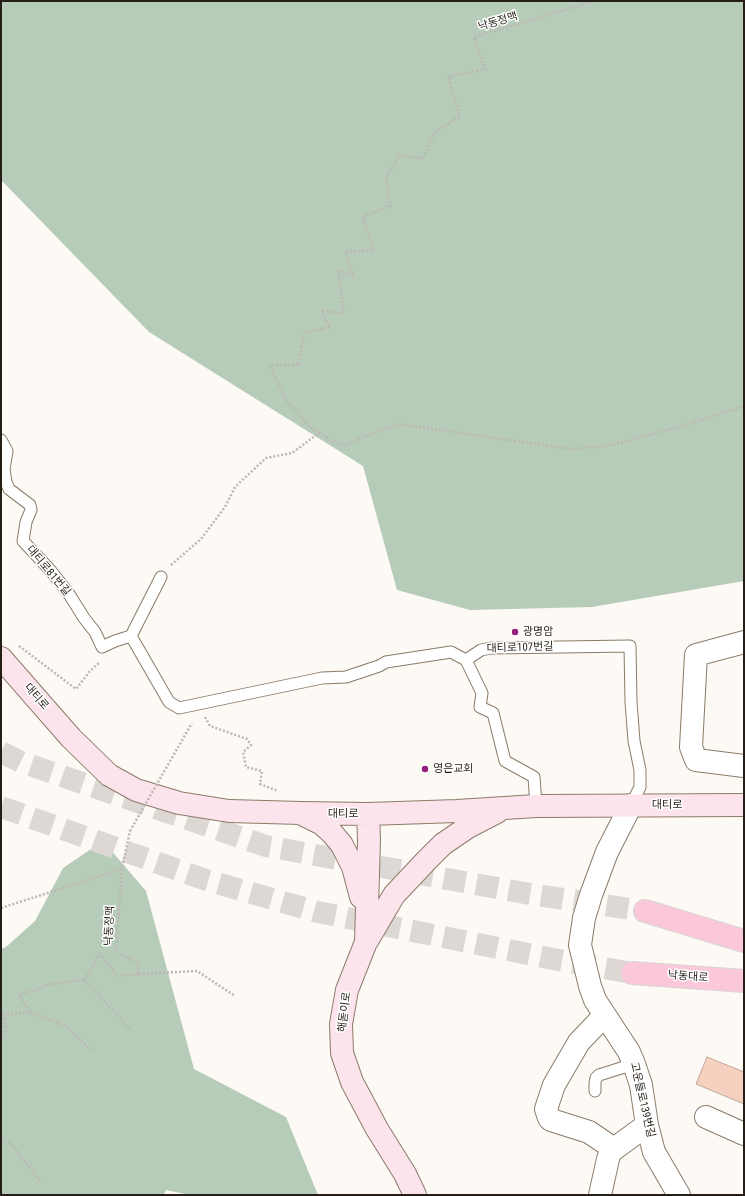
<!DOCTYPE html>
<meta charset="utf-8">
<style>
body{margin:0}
#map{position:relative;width:745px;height:1196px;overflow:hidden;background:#fdf9f5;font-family:"Roboto Condensed",sans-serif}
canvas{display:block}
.frame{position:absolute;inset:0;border:2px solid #251e16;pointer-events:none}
</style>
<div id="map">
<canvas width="745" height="1196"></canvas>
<div class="frame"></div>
</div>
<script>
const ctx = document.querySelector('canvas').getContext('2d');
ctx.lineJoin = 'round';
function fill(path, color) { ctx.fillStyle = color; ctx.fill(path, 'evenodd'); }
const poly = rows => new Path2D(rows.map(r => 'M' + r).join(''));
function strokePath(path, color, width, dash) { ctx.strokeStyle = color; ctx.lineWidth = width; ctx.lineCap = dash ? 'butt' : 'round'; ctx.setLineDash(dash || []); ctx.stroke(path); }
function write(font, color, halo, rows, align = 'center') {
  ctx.font = font + ' "Roboto Condensed","Noto Sans KR",sans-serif'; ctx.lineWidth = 3; ctx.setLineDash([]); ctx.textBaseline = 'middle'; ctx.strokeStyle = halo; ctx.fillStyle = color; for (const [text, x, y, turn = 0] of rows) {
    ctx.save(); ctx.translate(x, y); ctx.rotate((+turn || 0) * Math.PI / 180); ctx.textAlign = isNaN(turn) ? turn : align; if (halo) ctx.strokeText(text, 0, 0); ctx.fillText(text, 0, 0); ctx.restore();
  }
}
const green = poly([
 [1,1,744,1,744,581,592,607,470,610,397,590,363,466,149,332,1,180],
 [103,841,146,891,194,1069,286,1117,318,1195,190,1195,166,1190,164,1195,1,1195,1,949,6,947,35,921,63,868]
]);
const building = poly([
 [707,1057,744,1072,744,1104,696,1084,707,1057]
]);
const primaryTunnel = poly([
 [1,752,21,762,266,846,530,894,645,911],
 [1,807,206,880,318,912,553,959,632,973]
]);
const path = poly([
 [319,433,341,446,398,424,572,449,608,446,699,421,744,406],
 [171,565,201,539,225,507,235,487,266,458,292,453,319,433,309,426,285,399,270,365,299,365,304,333,330,327,322,311,344,313,338,271,354,276,345,252,374,250,362,217,390,206,386,177,400,155,422,159,436,131,460,116,448,77,485,69,474,37,595,1],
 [19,646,76,689,90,671,100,662],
 [205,717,210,726,247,739,251,745,243,752,246,767,262,771,260,784,278,791],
 [1,908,122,869],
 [139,974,197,971,235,996],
 [84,980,131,1030],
 [30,1012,67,1027,93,1052],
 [1,1038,6,1032,4,1015,30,1012,19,995,52,984,84,980,100,954,117,976,139,974,138,962,127,958,116,951,122,869,130,831],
 [1,1139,11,1144,42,1183]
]);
const lane = poly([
 [1,440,7,451,4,469,6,482,9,489,30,505,31,510,26,522,23,541,51,571,69,594,84,618,95,632,102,647,115,641,131,636,161,577],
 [131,636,169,702,179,708,322,678,346,677,379,666,386,662,451,652,466,660,481,650,491,648,630,646,631,702,634,741,640,770,640,787,631,805],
 [466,660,482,693,480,707,493,713,505,761,534,777,536,806],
 [595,1091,595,1083,596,1078,599,1075,634,1064]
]);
const street = poly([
 [744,642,696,655,691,747,696,760,744,766],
 [631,805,607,852,591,895,584,918,580,945,590,986,595,1000,629,1052,634,1064,641,1085,647,1125,654,1152,679,1195],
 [604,1016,579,1042,554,1085,546,1109,549,1118,551,1120,589,1132,614,1149],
 [706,1117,744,1134],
 [600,1195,608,1159,610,1153,614,1149,647,1125]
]);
const secondary = poly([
 [1,658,71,738,109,775,136,790,179,803,229,811,301,813,368,814,457,811,536,806,744,805],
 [302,814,322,824,332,833,342,845,353,867,361,897],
 [368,814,369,839,366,942,347,990,341,1024,342,1053,352,1082,377,1129,405,1174,415,1195],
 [367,941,394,895,426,861,443,844,468,827,497,812]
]);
const primary = poly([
 [645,911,744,941],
 [632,973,744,981]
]);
const pathBridge = poly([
 [130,831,192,723]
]);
const markers = [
 [515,632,4,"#941e7c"],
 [425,769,4,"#941e7c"]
];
const streetNames = [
 ["낙동정맥",498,22,-17],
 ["대티로81번길",48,571,50],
 ["대티로107번길",520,648,-2],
 ["대티로",36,697,49],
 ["대티로",667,805],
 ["대티로",343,814],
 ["낙동정맥",110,926,-87],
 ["낙동대로",688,977,4],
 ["해돋이로",345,1012,-83],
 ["고운들로139번길",642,1100,77]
];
const poiNames = [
 ["광명암",523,632],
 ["영은교회",433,769]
];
fill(green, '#b7ccb8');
fill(building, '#f7d1c0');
strokePath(building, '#c0a79b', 1);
strokePath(primaryTunnel, '#ddd8d4', 22, [22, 11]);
strokePath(lane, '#8b7b68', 13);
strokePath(street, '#8b7b68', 24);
strokePath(secondary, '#8b7b68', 24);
strokePath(primary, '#d8d6d5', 24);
strokePath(path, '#bcb7b2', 2.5, [2, 2]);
strokePath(lane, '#fff', 11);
strokePath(street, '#fff', 22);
strokePath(secondary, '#fde4ec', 22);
strokePath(primary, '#fbc8d9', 22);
strokePath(pathBridge, '#bcb7b2', 2.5, [2, 2]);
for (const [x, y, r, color] of markers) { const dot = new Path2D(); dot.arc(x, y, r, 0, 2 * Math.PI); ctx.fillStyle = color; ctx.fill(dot); strokePath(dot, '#fff', 1.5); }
write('11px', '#251e16', '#fff', streetNames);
write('11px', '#251e16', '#fff', poiNames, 'left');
</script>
